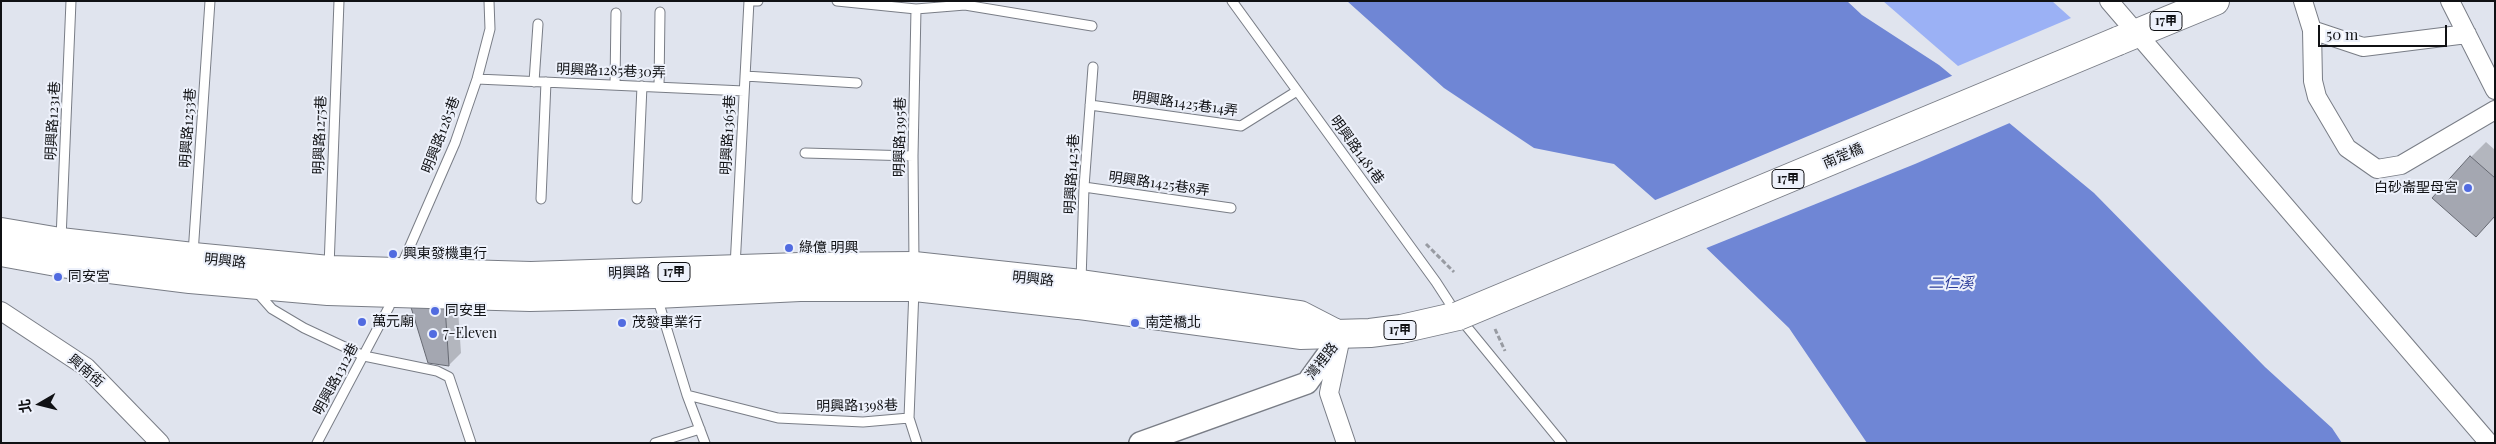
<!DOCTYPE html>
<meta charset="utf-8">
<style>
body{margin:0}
#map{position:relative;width:2496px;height:444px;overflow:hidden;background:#e0e4ee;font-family:"Playfair Display","Noto Sans TC",serif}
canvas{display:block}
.frame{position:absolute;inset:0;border:2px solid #101114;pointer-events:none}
.north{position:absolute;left:15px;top:379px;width:50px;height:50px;-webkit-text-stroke:4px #edf1fb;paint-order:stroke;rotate:262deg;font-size:14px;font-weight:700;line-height:20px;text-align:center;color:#101114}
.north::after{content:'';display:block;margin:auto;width:18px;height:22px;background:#101114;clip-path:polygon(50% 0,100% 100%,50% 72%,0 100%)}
.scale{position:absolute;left:2318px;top:25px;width:129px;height:22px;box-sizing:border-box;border:2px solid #101114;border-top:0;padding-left:6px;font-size:15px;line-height:18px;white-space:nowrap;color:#101114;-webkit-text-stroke:4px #edf1fb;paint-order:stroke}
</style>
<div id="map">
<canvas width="2496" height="444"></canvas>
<div class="frame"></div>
<div class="north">北</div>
<div class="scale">50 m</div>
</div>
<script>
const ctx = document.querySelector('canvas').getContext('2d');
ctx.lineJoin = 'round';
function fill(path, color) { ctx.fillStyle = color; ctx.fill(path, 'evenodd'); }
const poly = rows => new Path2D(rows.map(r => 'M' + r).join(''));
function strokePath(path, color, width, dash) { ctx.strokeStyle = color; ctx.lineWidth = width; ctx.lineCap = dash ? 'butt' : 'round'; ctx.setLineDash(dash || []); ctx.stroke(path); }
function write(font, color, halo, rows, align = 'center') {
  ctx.font = font + ' "Playfair Display","Noto Sans TC",serif'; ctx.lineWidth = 4; ctx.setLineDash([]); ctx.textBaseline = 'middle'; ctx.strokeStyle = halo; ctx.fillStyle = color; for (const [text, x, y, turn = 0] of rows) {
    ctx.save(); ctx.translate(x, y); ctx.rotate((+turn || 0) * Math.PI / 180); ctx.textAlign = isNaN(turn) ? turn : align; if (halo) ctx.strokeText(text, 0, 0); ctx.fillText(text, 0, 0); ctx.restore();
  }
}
const green = poly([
 [1883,1,2052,1,2071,18,1958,66]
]);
const water = poly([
 [1347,1,1847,1,1862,15,1939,65,2094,193,2265,367,2332,428,2342,443,1867,443,1789,328,1670,213,1614,164,1534,148,1444,88]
]);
const pier = poly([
 [1954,75,2012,122,1915,164,1704,249,1653,201]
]);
const shadow = poly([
 [2486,142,2495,150,2495,216,2476,236,2471,157],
 [457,295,461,353,449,365,411,305]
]);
const building = poly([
 [2470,156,2495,178,2495,216,2476,237,2432,198,2470,156],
 [410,304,445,306,449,366,428,363,410,304]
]);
const path = poly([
 [1426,244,1454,272],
 [1495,329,1505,351]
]);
const service = poly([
 [837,1,916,9,965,5,1092,26],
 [1232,1,1436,282,1458,316,1562,443],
 [745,76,857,83],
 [477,79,744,91],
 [534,82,538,24],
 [615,85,616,13],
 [659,87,660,12],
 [1090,105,1241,126,1297,91],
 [805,153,913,156],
 [1084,187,1231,208],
 [541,199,546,82],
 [637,199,642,86],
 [61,239,71,1],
 [193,254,210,1],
 [914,263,913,156,916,9],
 [329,267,339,1],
 [735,267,749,1,758,1],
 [400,269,455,143,477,79,490,29,489,1],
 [1081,281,1084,187,1093,67],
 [914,289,909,418,917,443],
 [256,291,272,309,304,328,364,356,437,371,449,377,471,443],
 [657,297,687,395,705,443],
 [687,395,778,418,863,422,909,418],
 [317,443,389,307,392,296],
 [655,443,700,429]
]);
const minor = poly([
 [2109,1,2489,443],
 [2303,1,2312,30,2313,81,2317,97,2347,148,2377,169,2401,165,2495,110],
 [2450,1,2495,90],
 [2312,30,2363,47,2467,34],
 [1,311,86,367,160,443],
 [1341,337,1329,393,1346,443]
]);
const tertiary = poly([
 [1140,443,1307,383,1341,336]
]);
const primary = poly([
 [2118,41,2215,1],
 [1,232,60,242,193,257,329,270,531,276,800,267,914,266,1081,284,1300,315,1333,332],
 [1,252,62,263,190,279,328,291,530,297,656,294,800,287,915,287,1078,305,1300,335,1370,333,1401,329,1458,316]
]);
const primaryBridge = poly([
 [1458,316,2118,41]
]);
const markers = [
 [2468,188,5,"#516be0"],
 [789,248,5,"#516be0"],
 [393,254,5,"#516be0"],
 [58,277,5,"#516be0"],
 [435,311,5,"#516be0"],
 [362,322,5,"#516be0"],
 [622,323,5,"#516be0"],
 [1135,323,5,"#516be0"],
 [433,334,5,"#516be0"]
];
const shields = [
 [2166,21,32],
 [1788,179,32],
 [674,272,32],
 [1400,330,32]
];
const shieldNames = [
 ["17甲",2166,21],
 ["17甲",1788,179],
 ["17甲",674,272],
 ["17甲",1400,330]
];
const streetNames = [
 ["明興路1285巷30弄",611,71,2],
 ["明興路1425巷14弄",1185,104,8],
 ["明興路1231巷",53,121,-87],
 ["明興路1253巷",188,128,-86],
 ["明興路1275巷",320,135,-88],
 ["明興路1285巷",441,135,-69],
 ["明興路1365巷",728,135,-87],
 ["明興路1395巷",900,137,-89],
 ["明興路1481巷",1357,150,54],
 ["南萣橋",1843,156,-23],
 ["明興路1425巷",1072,174,-87],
 ["明興路1425巷8弄",1159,184,8],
 ["明興路",225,261,6],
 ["明興路",629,273,-2],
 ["明興路",1033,279,6],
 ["灣裡路",1322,361,-52],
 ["興南街",86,371,40],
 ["明興路1312巷",336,379,-62],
 ["明興路1398巷",857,406,-1]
];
const poiNames = [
 ["白砂崙聖母宮",2458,188,"right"],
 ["綠億 明興",799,248],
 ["興東發機車行",403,254],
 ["同安宮",68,277],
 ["同安里",445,311],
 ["萬元廟",372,322],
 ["茂發車業行",632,323],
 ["南萣橋北",1145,323],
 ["7-Eleven",443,334]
];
const waterNames = [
 ["二仁溪",1951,283]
];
fill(green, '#9bb1f5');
fill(water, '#6f86d5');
fill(pier, '#e0e4ee');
fill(shadow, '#0003');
fill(building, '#a4a7b1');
strokePath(building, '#676a73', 1);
strokePath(service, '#797d86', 11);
strokePath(minor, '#797d86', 20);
strokePath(tertiary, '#797d86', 24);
strokePath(primary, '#797d86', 30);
strokePath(path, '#989ba2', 3, [5, 2.5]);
strokePath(service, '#fff', 9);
strokePath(minor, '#fff', 18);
strokePath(tertiary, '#fff', 21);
strokePath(primary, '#fff', 28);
strokePath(primaryBridge, '#797d86', 30, []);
strokePath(primaryBridge, '#fff', 28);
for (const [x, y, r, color] of markers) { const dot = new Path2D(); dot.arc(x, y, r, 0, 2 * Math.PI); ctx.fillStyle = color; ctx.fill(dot); strokePath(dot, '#edf1fb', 2); }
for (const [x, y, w] of shields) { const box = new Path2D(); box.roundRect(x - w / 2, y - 9.5, w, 19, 4); ctx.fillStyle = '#edf1fb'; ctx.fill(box); strokePath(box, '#101114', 1); }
write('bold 12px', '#101114', null, shieldNames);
write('14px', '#101114', '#edf1fb', streetNames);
write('14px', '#101114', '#edf1fb', poiNames, 'left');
write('italic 15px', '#2c3d9a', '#edf1fb', waterNames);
</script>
